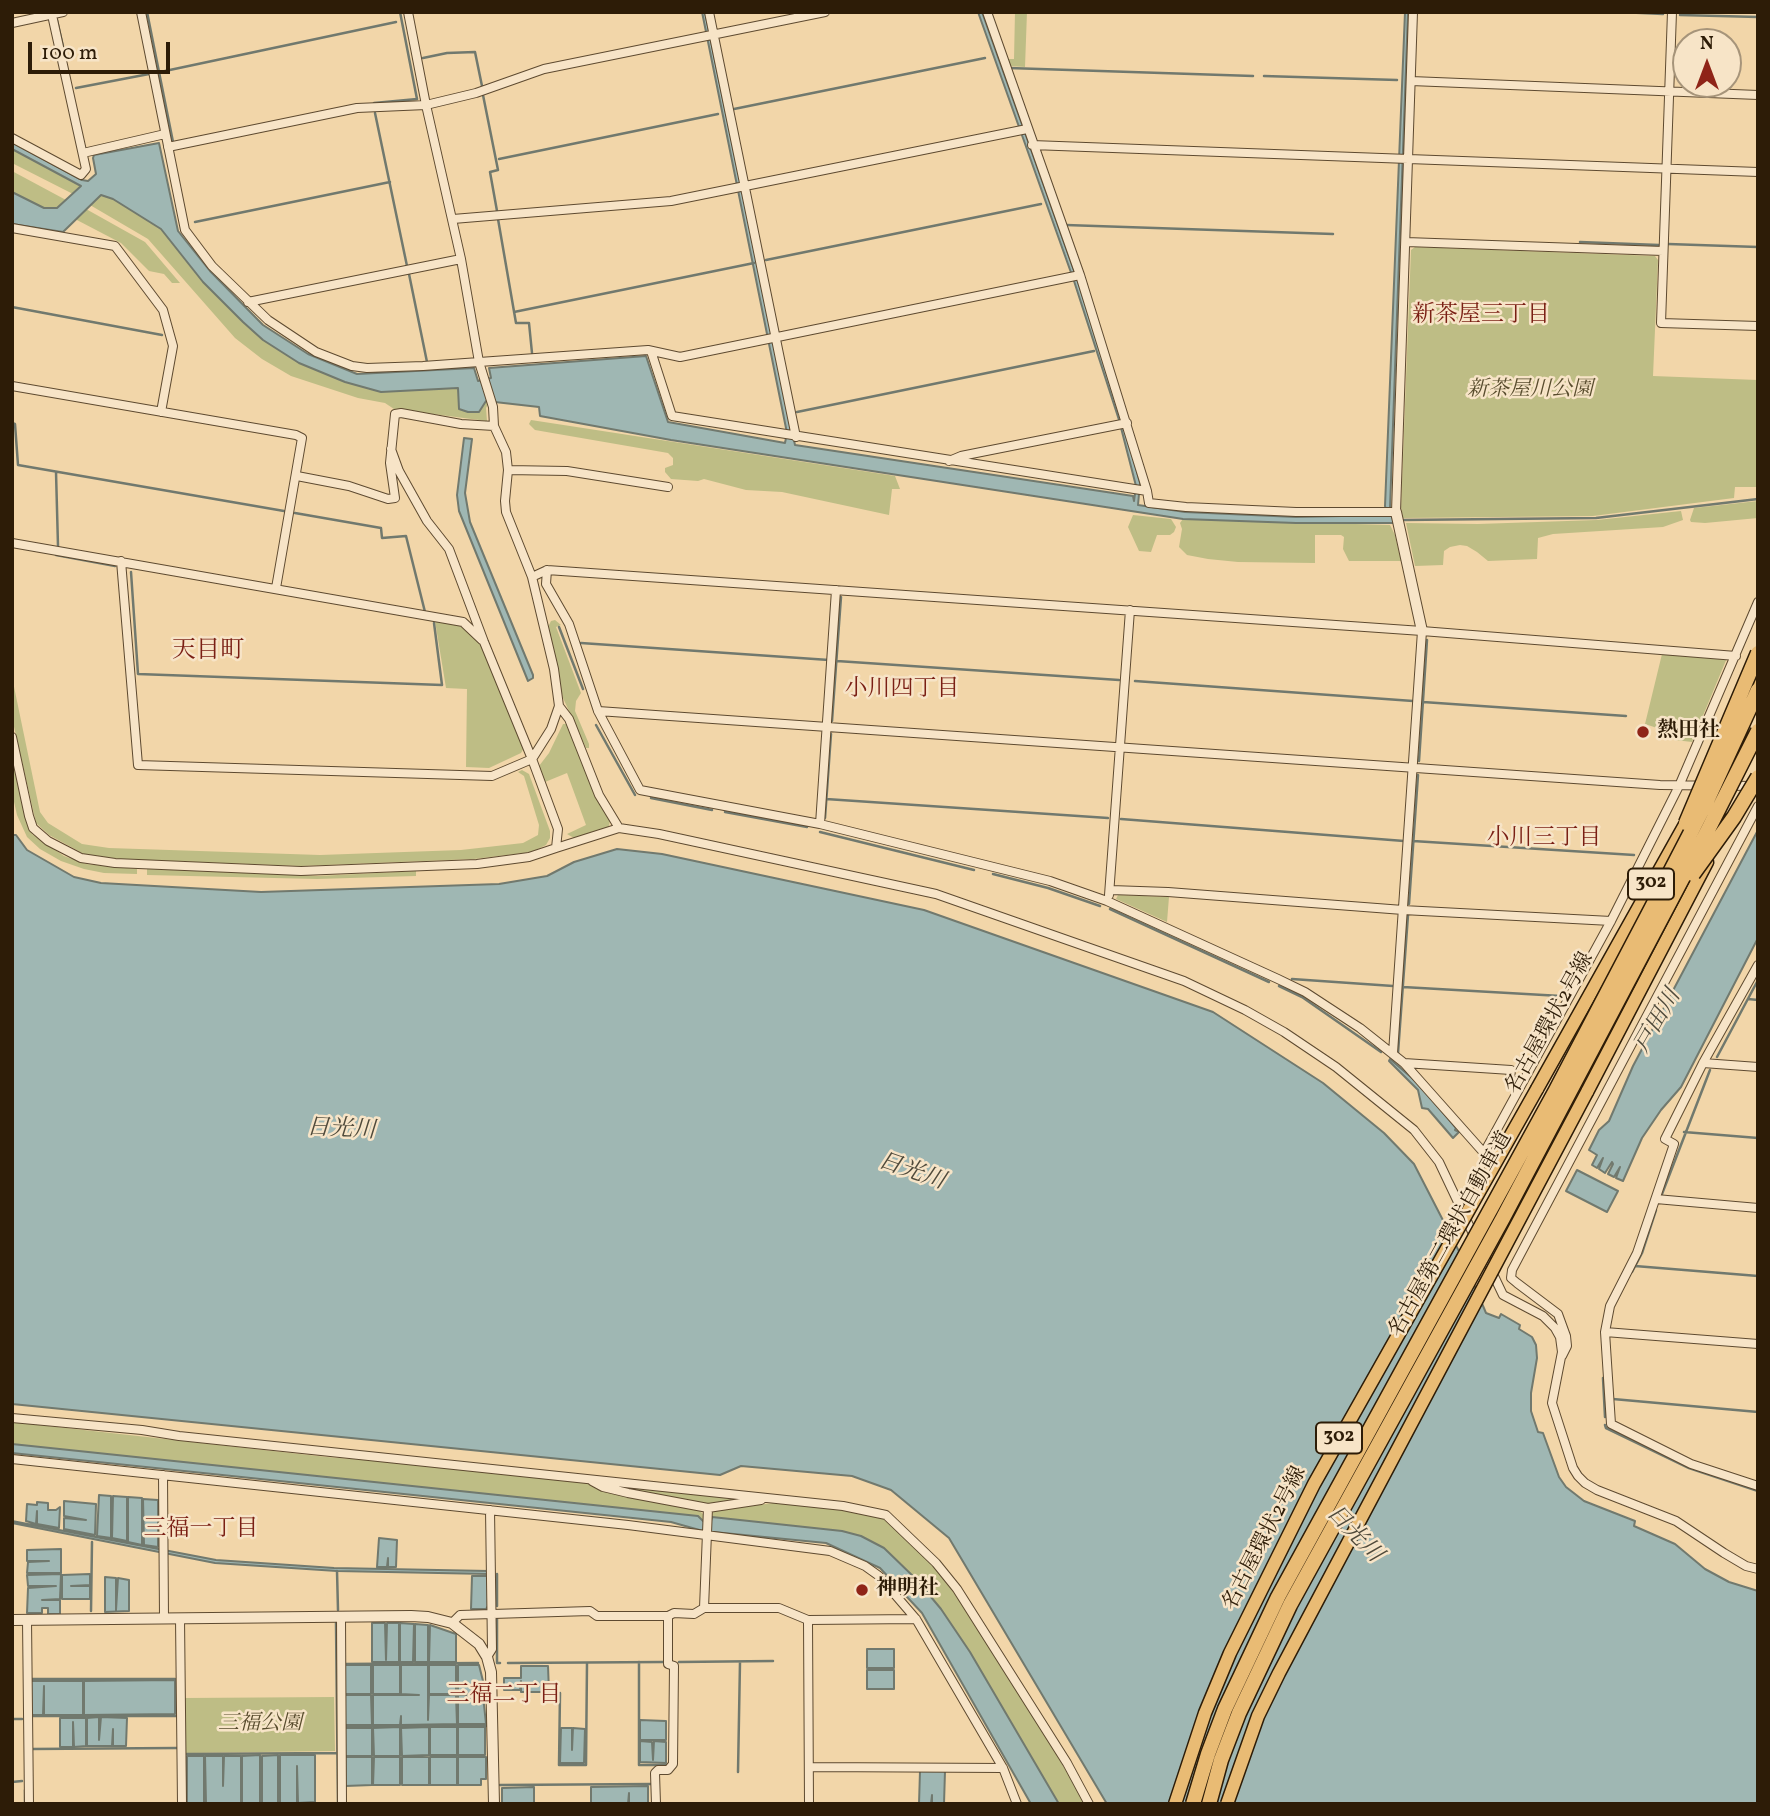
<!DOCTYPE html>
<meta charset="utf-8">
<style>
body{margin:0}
#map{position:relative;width:1770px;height:1816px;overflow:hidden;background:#f2d6a9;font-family:Vollkorn,serif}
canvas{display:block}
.frame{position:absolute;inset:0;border:14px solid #2d1c07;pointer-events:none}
.north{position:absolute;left:1672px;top:28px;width:70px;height:70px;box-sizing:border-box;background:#f7e4c7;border:2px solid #a6947a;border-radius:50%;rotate:0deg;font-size:19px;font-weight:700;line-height:28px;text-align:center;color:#2d1c07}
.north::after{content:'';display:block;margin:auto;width:24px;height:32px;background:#8f2418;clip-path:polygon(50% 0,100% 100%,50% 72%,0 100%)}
.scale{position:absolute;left:28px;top:42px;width:142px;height:32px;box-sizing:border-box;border:4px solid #2d1c07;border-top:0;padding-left:9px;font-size:21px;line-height:24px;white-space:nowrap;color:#2d1c07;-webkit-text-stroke:5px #f7e4c7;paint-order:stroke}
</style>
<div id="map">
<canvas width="1770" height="1816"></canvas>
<div class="frame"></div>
<div class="north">N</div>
<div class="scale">100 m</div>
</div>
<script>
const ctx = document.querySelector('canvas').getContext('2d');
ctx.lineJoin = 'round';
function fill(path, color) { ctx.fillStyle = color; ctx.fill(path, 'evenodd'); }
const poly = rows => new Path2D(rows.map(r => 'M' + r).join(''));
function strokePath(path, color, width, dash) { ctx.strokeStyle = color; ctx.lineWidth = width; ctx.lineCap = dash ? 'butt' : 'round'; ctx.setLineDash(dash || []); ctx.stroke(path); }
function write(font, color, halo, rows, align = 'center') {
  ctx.font = font + ' Vollkorn,"Noto Serif JP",serif'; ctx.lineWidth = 5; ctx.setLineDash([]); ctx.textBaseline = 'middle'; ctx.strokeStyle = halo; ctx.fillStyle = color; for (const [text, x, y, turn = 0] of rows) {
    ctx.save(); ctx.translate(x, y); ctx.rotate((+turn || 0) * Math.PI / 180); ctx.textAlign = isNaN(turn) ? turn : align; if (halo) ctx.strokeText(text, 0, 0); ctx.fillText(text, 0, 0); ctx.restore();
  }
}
const green = poly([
 [1015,12,1027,12,1025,67,1009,66,1006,59,1014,59],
 [12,149,81,186,73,194,12,163],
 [12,171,66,200,57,208,44,208,12,192],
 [101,195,113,199,161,229,203,282,243,322,380,392,459,388,468,411,479,412,486,401,488,404,486,408,487,421,394,409,385,403,358,398,291,376,262,359,235,338,148,239,90,205],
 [86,209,145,242,180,283,172,283,164,274,149,271,121,243,75,219],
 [1415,247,1655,256,1658,260,1653,376,1758,380,1758,487,1735,487,1734,498,1593,516,1403,518,1401,508,1411,250],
 [531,420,895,476,900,489,892,489,889,515,782,492,746,490,704,479,698,481,671,479,665,472,665,468,673,465,673,458,668,453,535,430,529,424],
 [1758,501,1758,518,1705,523,1691,522,1690,520,1694,508],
 [1681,511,1683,520,1663,527,1553,534,1538,538,1537,559,1488,561,1477,552,1467,546,1460,545,1450,547,1444,551,1443,565,1415,566,1406,523,1478,524,1597,520],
 [1133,515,1171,519,1176,527,1174,532,1170,535,1157,535,1151,552,1139,551,1128,527],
 [1183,519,1390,525,1395,535,1401,561,1349,561,1343,549,1344,537,1341,535,1315,535,1315,563,1238,562,1208,559,1187,555,1179,547,1182,529,1180,523],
 [555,620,561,625,556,627,581,693,576,701,575,711,589,744,589,748,586,748,563,698,548,627,551,621],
 [435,621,459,625,480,643,524,748,521,753,489,768,466,767,467,689,446,688],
 [1662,654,1727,658,1692,742,1675,740,1660,733,1660,729,1645,724],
 [12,677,40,812,48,823,82,844,109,848,320,855,461,850,523,843,538,835,539,825,524,776,518,772,522,770,529,774,550,831,550,838,546,845,532,852,474,859,301,866,120,859,84,854,49,835,36,823,12,718],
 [563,724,568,724,596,795,610,821,608,830,574,838,567,834,586,825,567,773,545,782,539,766,549,753],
 [12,759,24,812,32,834,64,856,86,864,137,869,137,874,104,873,84,869,61,861,40,849,27,837,17,815,12,793],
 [147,869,318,876,416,871,416,876,317,879,147,875],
 [1118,895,1169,897,1167,922,1116,899],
 [12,1422,327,1457,487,1470,587,1482,698,1509,704,1515,704,1522,697,1516,12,1444],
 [598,1482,754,1499,719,1504,703,1504],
 [773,1503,843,1510,883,1517,892,1524,933,1566,978,1624,1086,1804,1059,1804,970,1652,941,1609,916,1579,884,1548,842,1531,712,1517,713,1511],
 [334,1697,335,1751,186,1753,185,1698]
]);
const water = poly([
 [702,12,705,12,795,445,1133,496,1134,501,1136,486,1119,420,1074,281,978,12,982,12,1077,279,1123,419,1140,483,1138,505,1185,512,1296,517,1387,515,1385,506,1405,12,1408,12,1390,508,1394,523,1296,523,1183,519,671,440,540,416,539,407,486,401,479,412,468,412,459,409,458,388,381,392,345,382,299,363,263,340,243,322,203,282,161,229,113,199,101,195,63,232,12,224,12,192,44,208,57,208,81,186,12,149,12,142,82,180,88,181,96,174,93,158,94,155,159,143,178,231,210,271,263,325,308,354,357,374,474,368,478,381,491,378,489,368,646,356,668,422,785,443,787,433,702,12],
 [464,438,472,439,465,493,470,522,533,675,533,678,528,681,459,511,457,495,464,438],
 [1758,830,1758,938,1681,1087,1661,1110,1642,1138,1623,1181,1616,1178,1620,1167,1614,1177,1608,1174,1613,1164,1612,1162,1605,1173,1599,1169,1603,1158,1597,1168,1592,1165,1597,1155,1589,1150,1599,1130,1609,1121,1633,1066,1758,830],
 [12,835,16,835,27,850,74,877,101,883,261,892,499,884,547,876,574,862,617,849,662,854,924,910,1213,1012,1323,1083,1384,1133,1414,1164,1465,1263,1486,1313,1499,1318,1501,1314,1520,1325,1519,1329,1532,1337,1536,1345,1537,1358,1531,1393,1531,1411,1538,1432,1543,1433,1559,1477,1566,1487,1584,1501,1635,1521,1634,1526,1675,1544,1705,1569,1729,1582,1758,1591,1758,1804,1107,1804,949,1538,891,1490,852,1476,741,1466,720,1475,12,1404,12,835],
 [1390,1059,1419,1084,1456,1128,1455,1130,1459,1132,1453,1138,1428,1109,1422,1108,1418,1090,1389,1061,1390,1059],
 [1577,1170,1618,1191,1607,1212,1566,1191,1577,1170],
 [12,1444,698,1516,704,1522,711,1521,712,1517,842,1531,861,1536,884,1548,916,1579,941,1609,970,1652,1059,1804,1031,1804,922,1613,880,1568,826,1543,703,1531,671,1522,12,1453,12,1444],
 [99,1495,111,1496,111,1538,97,1536,99,1495],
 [113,1496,127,1497,127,1541,112,1538,113,1496],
 [128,1497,142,1498,142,1545,128,1542,128,1497],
 [143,1499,158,1500,158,1547,144,1545,143,1499],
 [64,1501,96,1504,95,1535,64,1529,64,1518,86,1520,64,1516,64,1501],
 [37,1502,48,1503,48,1510,56,1510,60,1507,59,1528,37,1524,37,1511,36,1524,26,1521,27,1504,37,1505,37,1502],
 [12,1521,216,1560,334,1568,489,1571,489,1574,337,1571,215,1563,12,1523,12,1521],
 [379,1538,397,1540,396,1567,388,1567,388,1558,387,1567,377,1567,379,1538],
 [61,1549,61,1573,27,1573,28,1562,49,1561,27,1561,27,1550,61,1549],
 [61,1574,60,1599,42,1600,60,1600,60,1614,48,1614,48,1608,42,1608,42,1613,27,1613,28,1588,56,1586,28,1586,27,1575,61,1574],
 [90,1574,90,1585,71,1586,90,1586,90,1599,62,1599,62,1575,90,1574],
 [472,1576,488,1576,488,1606,486,1609,471,1609,472,1576],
 [105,1577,116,1578,116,1610,118,1578,129,1580,129,1611,105,1612,105,1577],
 [372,1623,385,1623,386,1660,387,1623,399,1623,399,1662,372,1662,372,1623],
 [400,1623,414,1624,413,1662,400,1662,400,1623],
 [415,1624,428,1625,428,1662,415,1662,415,1624],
 [430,1625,456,1634,456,1662,429,1662,430,1625],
 [867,1649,894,1649,894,1668,867,1668,867,1649],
 [344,1665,371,1665,371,1694,344,1694,344,1665],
 [373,1665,400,1665,400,1694,373,1694,373,1665],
 [401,1665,428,1665,428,1720,429,1695,456,1695,457,1724,401,1725,401,1716,400,1725,373,1725,373,1695,419,1695,401,1694,401,1665],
 [429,1665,456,1665,456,1694,429,1694,429,1665],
 [458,1665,479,1665,483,1681,483,1694,458,1694,458,1665],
 [521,1666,548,1666,549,1692,521,1692,521,1681,520,1690,504,1690,504,1678,521,1678,521,1666],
 [867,1670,894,1670,894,1689,867,1689,867,1670],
 [175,1680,175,1714,84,1715,84,1681,175,1680],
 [31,1681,83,1681,83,1715,44,1715,44,1686,43,1715,31,1715,31,1681],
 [344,1695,371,1695,372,1725,344,1725,344,1695],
 [458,1695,483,1695,486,1724,458,1724,458,1695],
 [99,1717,99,1740,101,1717,127,1718,126,1746,113,1746,113,1729,112,1746,87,1746,87,1718,99,1717],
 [60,1718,86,1718,86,1746,74,1747,73,1722,73,1747,60,1747,60,1718],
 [640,1720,666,1721,666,1740,640,1740,640,1720],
 [400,1727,400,1756,374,1756,373,1728,400,1727],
 [429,1727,429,1755,402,1756,401,1728,429,1727],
 [430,1727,457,1727,457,1755,430,1755,430,1727],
 [458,1727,485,1727,485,1755,458,1755,458,1727],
 [344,1728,372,1728,372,1756,344,1756,344,1728],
 [561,1728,572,1728,572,1750,573,1728,585,1729,584,1763,560,1763,561,1728],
 [640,1741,652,1742,653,1760,654,1741,666,1742,666,1763,640,1762,640,1741],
 [260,1755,260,1803,242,1804,242,1756,260,1755],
 [278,1755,278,1803,262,1803,262,1756,278,1755],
 [280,1755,315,1755,315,1802,298,1803,297,1766,297,1803,280,1803,280,1755],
 [187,1756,204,1756,204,1804,187,1804,187,1756],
 [205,1756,223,1756,223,1786,224,1756,241,1756,241,1804,206,1804,205,1756],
 [344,1757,372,1757,372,1785,345,1786,344,1757],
 [374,1757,400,1757,400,1785,373,1785,374,1757],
 [402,1757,429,1757,429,1785,402,1785,402,1757],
 [430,1757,457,1757,457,1785,430,1785,430,1757],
 [458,1757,486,1757,486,1779,481,1779,481,1785,458,1785,458,1757],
 [920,1771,945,1771,944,1804,932,1804,932,1795,931,1804,919,1804,920,1771],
 [648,1786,648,1804,629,1804,629,1793,628,1804,591,1804,591,1787,648,1786],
 [534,1787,534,1804,502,1804,502,1788,534,1787]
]);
const stream = poly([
 [147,12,173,142],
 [1620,12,1663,14],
 [1680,15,1758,17],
 [57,20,64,51],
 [423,58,447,53,475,52,482,86],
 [1009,68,1253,76],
 [165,71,396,22],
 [1264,76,1397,80],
 [76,88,149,74],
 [483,95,498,170,490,172,497,211],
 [374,103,417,99,400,12],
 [734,109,985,58],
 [375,113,407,266],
 [499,159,718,114],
 [498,219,516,323,529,323,532,353],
 [195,222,390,182],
 [1066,225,1333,234],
 [1580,242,1659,245],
 [1668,244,1758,247],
 [766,260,1041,204],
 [409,274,427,362],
 [12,307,162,335],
 [514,312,754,263],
 [797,412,1094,351],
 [12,423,15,424,18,465,284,511],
 [56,472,58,546],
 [295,513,381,528,382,538,406,536,425,612],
 [1402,520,1596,518,1758,499],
 [56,555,115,566],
 [131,572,138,674,442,685,434,623],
 [559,627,583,689],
 [581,643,829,660],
 [837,661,1119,680],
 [1135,681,1413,701],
 [1423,702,1626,716],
 [832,721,841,597],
 [596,725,635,795],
 [1419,761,1427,640],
 [651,798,712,810],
 [826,799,1108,818],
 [725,812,807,827],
 [825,818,831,734],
 [1121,819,1404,841],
 [820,832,974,870],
 [1413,841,1634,855],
 [993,874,1048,888,1100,906],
 [1409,904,1418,775],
 [1110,909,1269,982],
 [1292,979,1393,986],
 [1279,986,1302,997,1381,1052],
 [1403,987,1561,996],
 [1748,999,1758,1000],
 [1398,1053,1408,915],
 [1717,1057,1758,980],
 [1684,1132,1758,1138],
 [1662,1194,1710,1070],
 [1635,1266,1758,1276],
 [1632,1272,1642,1253,1656,1210],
 [1603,1378,1605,1417],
 [1613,1399,1758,1412],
 [1605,1425,1606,1428,1689,1468,1758,1491],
 [337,1571,338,1610],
 [497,1606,497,1574],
 [91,1611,92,1542],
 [497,1617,497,1663,500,1663],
 [336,1623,338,1804],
 [639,1662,639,1765,669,1765],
 [679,1662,773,1661],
 [508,1663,663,1662],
 [344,1664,478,1663],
 [31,1679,175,1679],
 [560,1693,559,1765,586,1765,587,1663],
 [31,1716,176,1716],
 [12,1719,22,1719],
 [344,1726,486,1726],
 [31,1749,177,1748],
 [186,1754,337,1753],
 [738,1772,740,1662],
 [12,1782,22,1781],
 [500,1785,652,1784],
 [25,1790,25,1804]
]);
const minor = poly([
 [141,12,185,230,212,266,268,320,316,352,352,366,367,368,423,366,648,350,680,357,1080,275],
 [709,12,796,437],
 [1672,12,1661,323,1758,326],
 [12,23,63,12],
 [1411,81,1758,95],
 [12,138,81,175,86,169,52,15],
 [1032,145,1758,172],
 [168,147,357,108,426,105,476,93,544,69,825,12],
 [83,153,165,134],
 [453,219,671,201,1027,129],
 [12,228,115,246,163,310,173,346,161,412],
 [1406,242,1663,251],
 [248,302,461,259],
 [651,351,672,416,1147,491,1080,275,987,12],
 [12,386,296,435,302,438,276,588],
 [949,461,961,456,1127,423],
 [508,470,567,471,668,487],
 [297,476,349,486,388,499,395,498,390,463,395,414,401,413,461,424,494,426],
 [1147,491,1149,503,1186,507,1296,512,1396,512,1413,12],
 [12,543,463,622,482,640],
 [121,561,138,765,492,776,532,759,551,729,559,706,554,669,532,577,506,512,505,501,508,470,506,452,494,426,493,407,479,362,461,259,426,105,408,12],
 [547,570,546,584,569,624,598,711,640,790,820,824,1050,881,1107,901,1278,979,1305,992,1360,1028,1404,1063,1484,1153,1611,921,1679,786,1758,602],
 [532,577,547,570,1422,631,1736,656],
 [559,706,569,719,599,795,619,828,659,834,936,894,1184,981,1245,1010,1284,1032,1336,1067,1414,1130,1439,1162,1475,1238],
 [598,711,1660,785,1755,786],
 [12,737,29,816,33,828,48,841,81,858,115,863,301,871,477,864,529,857,556,848,558,829,532,759,484,642,449,549,427,521,399,471,391,449],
 [820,824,836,590],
 [556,848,619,828],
 [1111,890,1168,892,1403,910,1611,921],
 [1109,895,1130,610],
 [1393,1053,1422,631],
 [1404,1063,1511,1070,1510,1079,1521,1085],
 [1703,1063,1758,1067],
 [1656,1199,1758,1208],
 [1483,1253,1503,1295,1543,1316,1555,1328,1560,1337,1562,1352,1552,1403,1573,1468,1578,1476,1585,1483,1597,1490,1676,1521,1724,1553,1746,1566,1758,1569],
 [1605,1332,1610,1306,1637,1253,1674,1144,1665,1139,1703,1063,1758,965],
 [1758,1344,1605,1332,1611,1424,1691,1464,1758,1486],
 [1562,1356,1567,1346,1566,1336,1558,1314,1517,1283,1511,1278,1512,1270,1758,806],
 [12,1418,142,1430,179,1436,843,1506,886,1515,936,1563,957,1589,1067,1763,1089,1804],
 [12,1459,628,1525,830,1551,865,1566,879,1576,916,1619,1003,1768,1017,1804],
 [163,1475,164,1618],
 [592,1481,603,1487,628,1493,708,1508],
 [704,1608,708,1508,761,1500],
 [341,1616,342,1804],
 [180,1618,182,1804],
 [27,1620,29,1804],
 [808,1620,809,1804],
 [452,1623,460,1615,590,1611,597,1616,668,1616,674,1613,694,1614,704,1608,779,1608,808,1620,916,1619],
 [487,1657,492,1649,490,1510],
 [809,1767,1003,1768],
 [656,1804,655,1773,658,1770,668,1770,673,1764,674,1666,668,1664,668,1616]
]);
const tertiary = poly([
 [1396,512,1422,631],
 [12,1620,411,1616,428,1617,452,1623,479,1644,487,1657,491,1672,494,1804]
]);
const trunk = poly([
 [1749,698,1758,676],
 [1537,1089,1691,814],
 [1587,1092,1707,862]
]);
const trunkBridge = poly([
 [1175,1804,1205,1713,1230,1653,1314,1484,1537,1089],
 [1227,1804,1258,1716,1279,1673,1587,1092]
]);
const motorwayBridge = poly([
 [1686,823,1758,653],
 [1693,874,1734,817,1758,777],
 [1193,1804,1208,1754,1225,1709,1278,1597,1556,1090,1650,911,1706,803,1758,690],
 [1209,1804,1221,1760,1239,1713,1290,1605,1503,1218,1710,826,1758,731]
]);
const markers = [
 [1643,732,7,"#8f2418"],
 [862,1590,7,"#8f2418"]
];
const shields = [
 [1651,884,46],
 [1339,1438,46]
];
const shieldNames = [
 ["302",1651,884],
 ["302",1339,1438]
];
const parkNames = [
 ["新茶屋川公園",1530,391],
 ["三福公園",260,1725]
];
const poiNames = [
 ["熱田社",1657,732],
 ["神明社",876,1590]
];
const streetNames = [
 ["名古屋環状2号線",1551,1024,-61],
 ["名古屋第二環状自動車道",1452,1235,-61],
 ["名古屋環状2号線",1266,1539,-63]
];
const neighbourhoodNames = [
 ["新茶屋三丁目",1481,317],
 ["小川四丁目",902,691],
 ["小川三丁目",1544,840],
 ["三福一丁目",201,1531],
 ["三福二丁目",504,1697]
];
const waterNames = [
 ["戸田川",1659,1022,-60],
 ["日光川",341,1131,3],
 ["日光川",911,1173,19],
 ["日光川",1353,1535,46]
];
const quarterNames = [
 ["天目町",208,653]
];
fill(green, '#bebd85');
fill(water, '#9fb7b3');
strokePath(water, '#71796e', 2);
strokePath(stream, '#71796e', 2.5);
strokePath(minor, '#5e4a30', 10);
strokePath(tertiary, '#5e4a30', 12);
strokePath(trunk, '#2d1c07', 15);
strokePath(minor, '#f7e4c7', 8);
strokePath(tertiary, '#f7e4c7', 10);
strokePath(trunk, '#e9bb74', 12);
strokePath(trunkBridge, '#2d1c07', 15, []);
strokePath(motorwayBridge, '#2d1c07', 17, []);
strokePath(trunkBridge, '#e9bb74', 12);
strokePath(motorwayBridge, '#e9bb74', 14);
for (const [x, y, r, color] of markers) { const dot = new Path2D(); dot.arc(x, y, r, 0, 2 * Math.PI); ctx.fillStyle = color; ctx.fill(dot); strokePath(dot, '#f7e4c7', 2.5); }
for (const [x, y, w] of shields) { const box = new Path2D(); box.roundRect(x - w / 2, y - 15.5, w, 31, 5); ctx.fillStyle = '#f7e4c7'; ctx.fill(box); strokePath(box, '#2d1c07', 2); }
write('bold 19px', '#2d1c07', null, shieldNames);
write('italic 21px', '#584c2d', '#f7e4c7', parkNames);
write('bold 21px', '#2d1c07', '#f7e4c7', poiNames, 'left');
write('21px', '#2d1c07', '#f7e4c7', streetNames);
write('23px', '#7a1f14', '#f7e4c7', neighbourhoodNames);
write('italic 23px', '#4f4a3b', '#f7e4c7', waterNames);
write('24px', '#7a1f14', '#f7e4c7', quarterNames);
</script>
